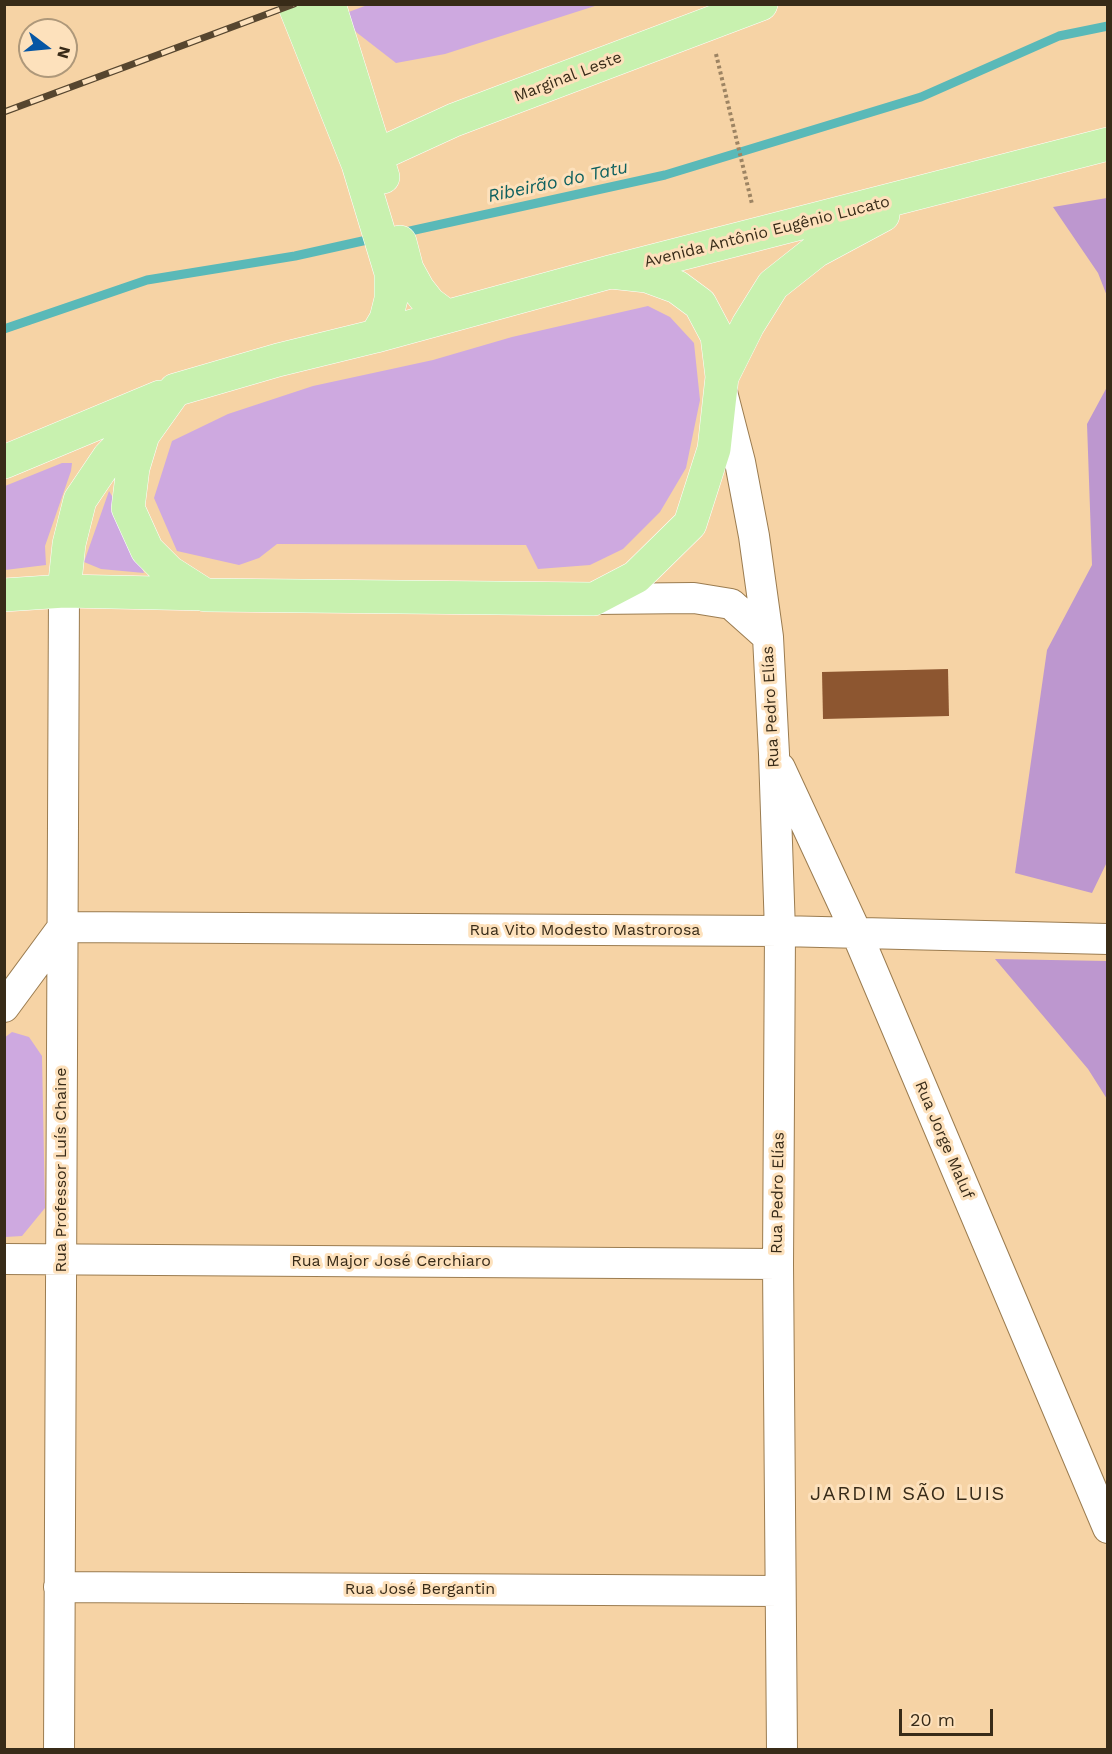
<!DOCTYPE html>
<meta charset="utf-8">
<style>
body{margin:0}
#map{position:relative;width:1112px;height:1754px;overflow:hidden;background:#f6d3a5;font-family:"Work Sans",sans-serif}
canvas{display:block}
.frame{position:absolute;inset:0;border:6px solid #382b18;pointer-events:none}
.north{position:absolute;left:18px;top:18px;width:60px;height:60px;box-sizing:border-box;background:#fde1bc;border:2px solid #ae987a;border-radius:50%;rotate:106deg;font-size:16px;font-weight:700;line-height:24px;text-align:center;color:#382b18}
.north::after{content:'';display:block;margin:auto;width:21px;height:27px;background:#0656a4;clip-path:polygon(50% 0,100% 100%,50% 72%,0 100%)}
.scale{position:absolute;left:899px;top:1709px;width:94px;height:27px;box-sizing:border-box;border:3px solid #382b18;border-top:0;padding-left:8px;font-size:18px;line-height:21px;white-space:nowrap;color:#382b18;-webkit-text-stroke:4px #fde1bc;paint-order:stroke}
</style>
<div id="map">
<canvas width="1112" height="1754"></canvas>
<div class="frame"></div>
<div class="north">N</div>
<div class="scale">20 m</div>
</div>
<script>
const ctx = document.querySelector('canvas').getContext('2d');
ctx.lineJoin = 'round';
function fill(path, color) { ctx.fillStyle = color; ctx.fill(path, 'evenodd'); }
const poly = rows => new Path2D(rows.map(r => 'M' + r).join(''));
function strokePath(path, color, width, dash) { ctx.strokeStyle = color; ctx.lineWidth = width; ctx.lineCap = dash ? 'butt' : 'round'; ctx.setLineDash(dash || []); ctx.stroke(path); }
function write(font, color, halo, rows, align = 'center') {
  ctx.font = font + ' "Work Sans",sans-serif'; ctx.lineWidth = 6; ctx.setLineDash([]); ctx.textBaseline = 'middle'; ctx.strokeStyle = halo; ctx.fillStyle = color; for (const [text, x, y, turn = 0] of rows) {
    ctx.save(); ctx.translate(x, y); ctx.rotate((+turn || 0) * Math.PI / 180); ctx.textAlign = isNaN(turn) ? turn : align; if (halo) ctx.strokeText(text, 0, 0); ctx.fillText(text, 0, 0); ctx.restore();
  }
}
const green = poly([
 [370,4,598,5,445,54,396,63,356,32,346,13],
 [648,306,670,317,694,343,700,400,686,468,660,512,623,549,590,565,538,569,526,545,277,544,259,558,239,565,177,551,154,498,172,441,228,414,313,386,433,360,512,337],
 [62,463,72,463,71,471,45,546,46,565,5,570,5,486],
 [109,491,112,496,144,573,101,569,84,562],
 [12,1032,29,1037,42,1056,45,1208,22,1236,5,1237,4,1038]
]);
const forest = poly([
 [1107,198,1108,198,1107,296,1098,273,1053,207],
 [1107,387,1108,860,1092,893,1015,873,1047,650,1092,565,1087,424],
 [995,959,1107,961,1107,1099,1088,1069]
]);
const stream = poly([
 [401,233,665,175,921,97,1059,36,1108,26],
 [4,329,147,280,295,256,376,238]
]);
const building = poly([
 [948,669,949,716,823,719,822,672]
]);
const path = poly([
 [716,54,752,204]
]);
const minor = poly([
 [722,392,740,462,754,536,768,637,774,754,780,931,778,1264,782,1750],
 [594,599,694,598,731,604,768,637],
 [780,768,857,934,1108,1528],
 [4,1007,63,927,780,931,1108,939],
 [4,1259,778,1264],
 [59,1587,780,1591],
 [59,1750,64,591]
]);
const major = poly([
 [294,4,358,164,391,273,391,299,386,319,376,336],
 [329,4,383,177],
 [358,164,454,120,761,4],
 [400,242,407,269,418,289,429,303,445,315],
 [610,272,647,276,677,287,700,304,717,336,722,377,714,449,690,524,636,577,594,599,205,595,169,572,147,550,128,508,133,468,143,435,175,390,278,360,376,336,610,272,1108,144],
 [722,377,748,325,773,285,816,251,883,215],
 [4,462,160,397],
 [64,591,69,544,80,500,109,457,144,421],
 [4,595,64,591,204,594]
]);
const rail = poly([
 [4,112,294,4]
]);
const streetNames = [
 ["Marginal Leste",568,77,-21],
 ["Avenida Antônio Eugênio Lucato",767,232,-14],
 ["Rua Pedro Elías",771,707,-93],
 ["Rua Vito Modesto Mastrorosa",585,930],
 ["Rua Jorge Maluf",944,1140,67],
 ["Rua Professor Luís Chaine",61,1170,-90],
 ["Rua Pedro Elías",778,1193,-89],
 ["Rua Major José Cerchiaro",391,1261],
 ["Rua José Bergantin",420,1589]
];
const waterNames = [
 ["Ribeirão do Tatu",558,182,-12]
];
const quarterNames = [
 ["JARDIM SÃO LUIS",908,1494]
];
fill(green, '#cea9e0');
fill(forest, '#bd97cf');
strokePath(stream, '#5ab9b8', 9);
fill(building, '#8d5630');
strokePath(minor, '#9b7c50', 32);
strokePath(major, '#fff', 34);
strokePath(path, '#9d8463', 4, [3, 3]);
strokePath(minor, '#fff', 30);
strokePath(major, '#c8f1af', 33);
strokePath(rail, '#57462f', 7);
strokePath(rail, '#fde1bc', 4.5, [14]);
write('16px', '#382b18', '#fde1bc', streetNames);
write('italic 18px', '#0d605f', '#fde1bc', waterNames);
ctx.letterSpacing = '1.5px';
write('20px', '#382b18', '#fde1bc', quarterNames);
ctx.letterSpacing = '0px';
</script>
